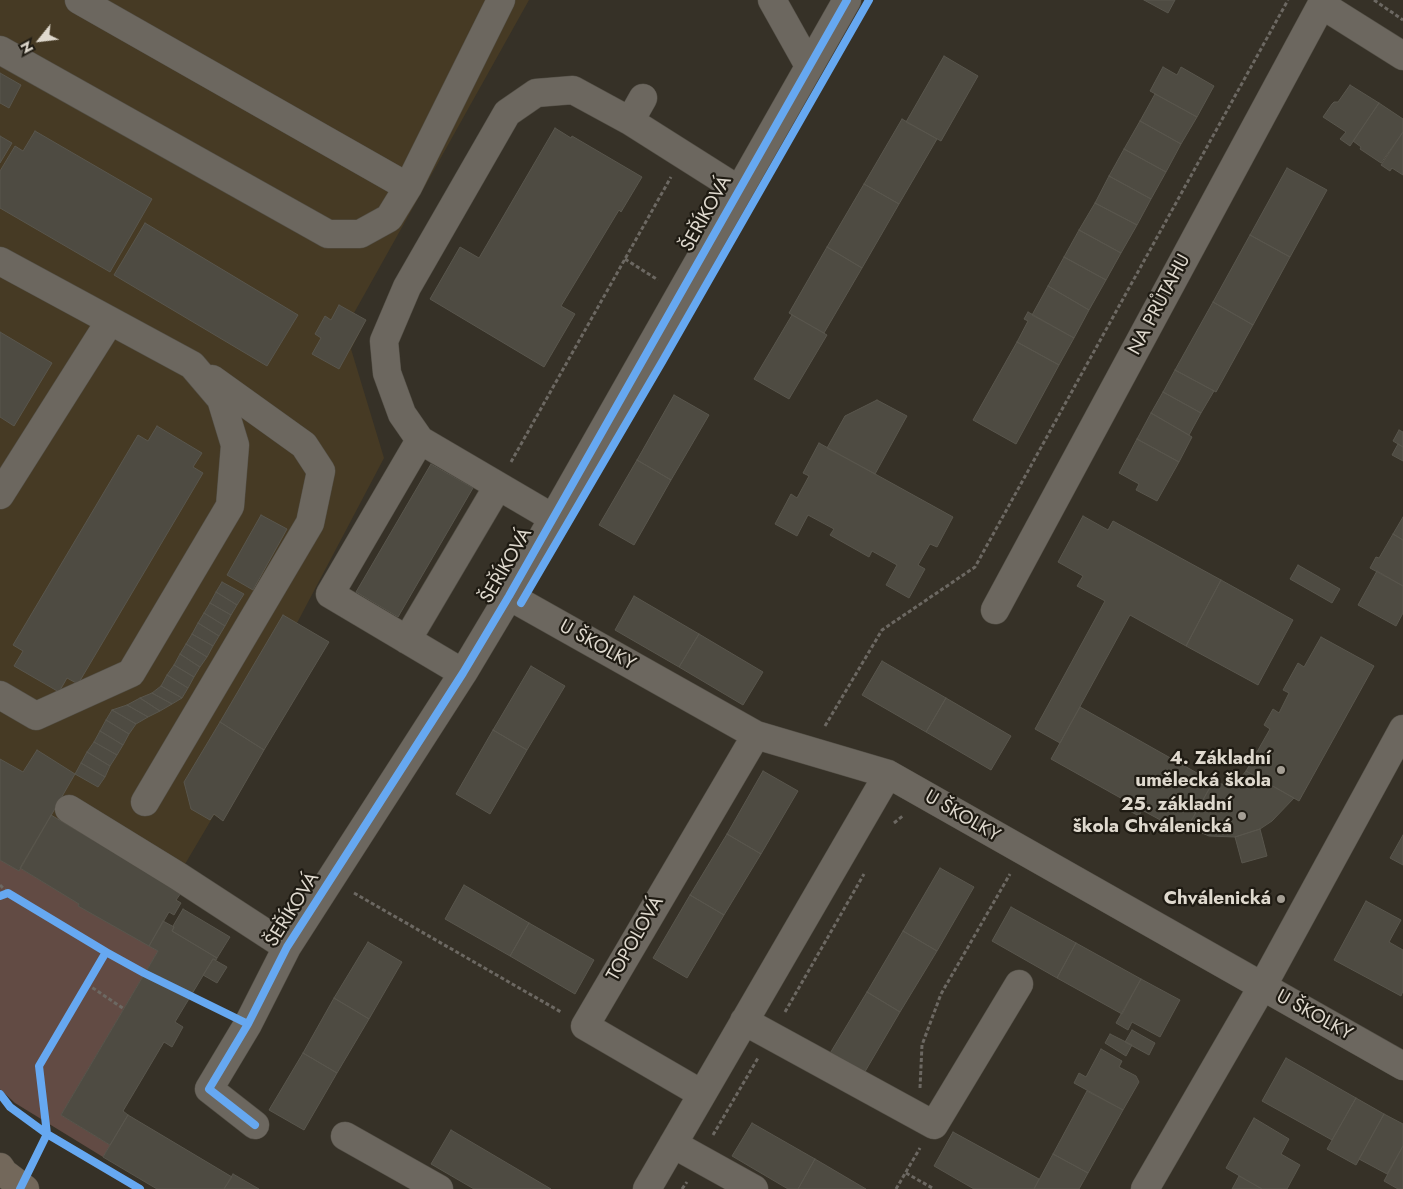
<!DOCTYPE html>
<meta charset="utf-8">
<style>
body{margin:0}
#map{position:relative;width:1403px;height:1189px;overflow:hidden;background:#363127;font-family:Jost,sans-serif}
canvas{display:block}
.north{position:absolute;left:15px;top:15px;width:50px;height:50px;-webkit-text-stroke:4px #1f1b13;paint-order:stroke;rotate:241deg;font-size:14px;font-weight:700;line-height:20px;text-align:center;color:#dfd9ce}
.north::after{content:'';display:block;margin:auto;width:18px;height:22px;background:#dfd9ce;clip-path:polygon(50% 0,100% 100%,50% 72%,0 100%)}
</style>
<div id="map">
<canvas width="1403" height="1189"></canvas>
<div class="north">N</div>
</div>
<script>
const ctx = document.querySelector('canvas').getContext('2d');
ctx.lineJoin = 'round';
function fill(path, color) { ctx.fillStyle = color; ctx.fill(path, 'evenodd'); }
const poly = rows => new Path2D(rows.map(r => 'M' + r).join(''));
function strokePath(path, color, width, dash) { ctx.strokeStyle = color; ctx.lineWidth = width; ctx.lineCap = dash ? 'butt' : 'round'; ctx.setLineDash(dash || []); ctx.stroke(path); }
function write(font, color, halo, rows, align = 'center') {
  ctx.font = font + ' Jost,sans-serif'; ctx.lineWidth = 4.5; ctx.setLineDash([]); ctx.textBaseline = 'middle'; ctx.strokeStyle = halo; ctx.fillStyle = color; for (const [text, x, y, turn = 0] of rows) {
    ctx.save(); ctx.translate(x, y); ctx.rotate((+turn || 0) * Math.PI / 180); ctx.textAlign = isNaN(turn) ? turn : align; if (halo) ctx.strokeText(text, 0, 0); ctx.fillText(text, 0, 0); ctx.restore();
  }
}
const built = poly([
 [0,0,529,0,354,313,366,320,351,349,384,458,297,623,264,750,223,821,214,815,178,876,181,893,176,900,181,903,169,912,163,921,79,905,20,868,0,860]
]);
const green = poly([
 [0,860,20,868,158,951,61,1115,110,1145,103,1157,15,1103,0,1089]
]);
const building = poly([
 [1144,0,1175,0,1168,13,1144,0],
 [944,56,978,76,941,141,906,122,944,56],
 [1163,67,1177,75,1181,67,1214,86,1197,117,1150,91,1163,67],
 [0,73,21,85,9,108,0,103,0,73],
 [1350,85,1379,103,1350,146,1340,139,1346,132,1323,117,1332,104,1334,102,1338,102,1350,85],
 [1155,94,1197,117,1181,144,1140,121,1155,94],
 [1379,103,1403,119,1403,132,1381,163,1360,149,1361,147,1353,141,1379,103],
 [902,119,937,139,899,204,864,184,902,119],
 [1140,121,1181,144,1166,172,1124,149,1140,121],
 [555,128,571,138,572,136,642,177,621,212,619,210,561,306,575,314,544,367,430,299,460,247,479,258,555,128],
 [35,131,152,199,110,272,0,208,0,171,15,146,23,151,35,131],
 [1403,132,1403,175,1392,168,1390,171,1381,165,1403,132],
 [0,136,12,143,0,163,0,136],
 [1124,149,1166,172,1151,199,1109,176,1124,149],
 [1287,168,1327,190,1290,257,1250,235,1287,168],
 [1109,176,1151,199,1137,225,1095,203,1109,176],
 [864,184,899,204,862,268,827,247,864,184],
 [1095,203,1137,225,1121,253,1079,230,1095,203],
 [145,223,298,315,267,366,114,275,145,223],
 [1079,230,1121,253,1106,280,1064,257,1079,230],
 [1250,235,1290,257,1253,325,1213,302,1250,235],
 [827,247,862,268,824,333,789,313,827,247],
 [1064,257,1106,280,1089,310,1048,286,1064,257],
 [1048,286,1089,310,1074,338,1032,315,1048,286],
 [1213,302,1253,325,1216,392,1175,370,1213,302],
 [339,305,366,320,339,369,312,354,321,338,315,334,325,316,331,320,339,305],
 [1028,312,1074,338,1059,365,1017,342,1028,321,1024,319,1028,312],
 [792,315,827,335,789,399,754,379,792,315],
 [0,332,52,363,14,426,0,417,0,332],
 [1017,342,1059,365,1016,444,973,420,1017,342],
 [1175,370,1214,391,1201,413,1163,392,1175,370],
 [1163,392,1201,413,1189,435,1151,413,1163,392],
 [674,395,709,415,671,480,637,460,674,395],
 [877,400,907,416,875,474,827,448,845,416,877,400],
 [1151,413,1192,437,1179,462,1137,439,1151,413],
 [157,426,202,453,193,467,203,473,78,684,67,678,59,692,14,666,23,651,13,645,138,435,148,441,157,426],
 [1399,430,1403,432,1403,447,1393,441,1399,430],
 [1137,439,1179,462,1157,501,1136,490,1139,484,1119,473,1137,439],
 [819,443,953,517,937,547,930,544,918,565,925,569,909,598,886,585,897,565,872,551,869,557,830,535,834,529,808,515,797,536,775,524,791,494,797,498,809,476,803,473,819,443],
 [1398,444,1403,447,1403,461,1392,455,1398,444],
 [637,460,671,480,634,545,599,525,637,460],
 [431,464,473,488,398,617,356,592,431,464],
 [261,515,287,529,253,590,227,575,261,515],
 [1083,516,1108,530,1113,521,1221,580,1186,646,1130,615,1060,743,1035,729,1105,601,1077,586,1083,576,1058,562,1083,516],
 [1403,517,1403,540,1393,534,1403,517],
 [1393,534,1403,540,1403,586,1370,568,1376,557,1379,558,1393,534],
 [1298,565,1340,589,1332,603,1290,579,1298,565],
 [1377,571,1403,586,1403,613,1396,626,1358,605,1377,571],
 [1221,580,1293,620,1258,685,1186,646,1221,580],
 [222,582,244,594,237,605,216,592,222,582],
 [216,592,237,605,231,615,210,603,216,592],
 [634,596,699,634,679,667,615,630,634,596],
 [210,603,231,615,225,626,204,613,210,603],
 [204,613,225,626,219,636,198,623,204,613],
 [283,615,329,642,264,750,220,722,283,615],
 [198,623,219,636,213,646,192,634,198,623],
 [192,634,213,646,207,657,186,644,192,634],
 [699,634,763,672,743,705,679,667,699,634],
 [1321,637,1374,666,1299,801,1246,771,1270,729,1264,725,1273,709,1279,713,1289,693,1283,690,1298,663,1304,667,1321,637],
 [186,644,207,657,200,667,180,654,186,644],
 [180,654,200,667,194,677,174,665,180,654],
 [882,661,946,698,926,732,862,695,882,661],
 [174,665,194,677,188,688,167,675,174,665],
 [531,666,565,686,527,750,493,730,531,666],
 [167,675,188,688,182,698,161,686,167,675],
 [161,686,182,698,172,704,152,693,161,686],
 [152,693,172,704,160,711,140,698,152,693],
 [140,698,160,711,148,717,127,705,140,698],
 [946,698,1011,736,991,770,926,732,946,698],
 [127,705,148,717,136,724,112,710,127,705],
 [1080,707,1213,782,1184,833,1142,810,1139,816,1122,807,1126,801,1051,759,1080,707],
 [112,710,136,724,129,734,106,720,112,710],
 [106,720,129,734,123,745,100,731,106,720],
 [220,722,264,750,223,821,214,814,210,820,191,809,184,782,220,722],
 [493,730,527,750,490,814,456,794,493,730],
 [100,731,123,745,117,755,94,742,100,731],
 [94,742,117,755,110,766,87,752,94,742],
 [37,750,75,774,19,871,0,860,0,759,23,772,37,750],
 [87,752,110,766,105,777,81,763,87,752],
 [81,763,105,777,98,787,75,774,81,763],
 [763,771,798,791,761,854,727,834,763,771],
 [1246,771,1294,798,1272,821,1260,829,1235,837,1209,836,1188,827,1213,782,1226,785,1238,781,1246,771],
 [51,815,181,893,176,900,181,903,174,915,169,912,149,946,78,906,79,904,20,868,51,815],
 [1260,829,1267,856,1242,863,1235,837,1260,829],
 [727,834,761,854,724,915,690,895,727,834],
 [1403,835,1403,865,1390,858,1403,835],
 [940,868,974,887,937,951,903,931,940,868],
 [464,885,529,923,510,956,445,919,464,885],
 [690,895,724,915,687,978,653,958,690,895],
 [1366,901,1401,920,1389,942,1403,950,1403,991,1401,996,1334,960,1366,901],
 [1011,907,1076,943,1057,978,992,941,1011,907],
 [183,909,230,937,217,958,172,931,174,927,173,926,183,909],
 [163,921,174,927,172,931,217,958,216,960,213,959,175,1022,183,1027,172,1047,164,1042,123,1111,128,1115,110,1145,61,1115,158,951,149,946,163,921],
 [529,923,594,960,575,994,510,956,529,923],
 [903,931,937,951,900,1012,867,992,903,931],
 [368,942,402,962,369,1019,334,998,368,942],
 [1076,943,1141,979,1122,1014,1057,978,1076,943],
 [213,959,227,967,217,983,203,975,213,959],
 [1141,979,1180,1000,1160,1037,1132,1022,1128,1030,1116,1023,1141,979],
 [867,992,900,1012,863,1075,829,1055,867,992],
 [334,998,369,1019,337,1073,303,1053,334,998],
 [1132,1030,1155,1043,1149,1055,1125,1042,1132,1030],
 [1110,1034,1132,1045,1126,1056,1105,1043,1110,1034],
 [1101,1049,1122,1061,1119,1067,1136,1076,1139,1082,1123,1110,1074,1083,1079,1073,1086,1077,1101,1049],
 [303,1053,337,1073,304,1130,269,1110,303,1053],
 [1286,1058,1356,1098,1332,1140,1262,1101,1286,1058],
 [1087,1091,1123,1110,1088,1173,1053,1154,1087,1091],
 [1356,1098,1384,1114,1356,1165,1327,1149,1356,1098],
 [1384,1114,1403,1124,1403,1146,1387,1174,1359,1159,1384,1114],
 [128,1115,232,1177,224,1189,157,1189,103,1157,128,1115],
 [1254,1118,1289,1139,1281,1154,1300,1165,1287,1189,1262,1189,1226,1168,1254,1118],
 [752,1123,815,1159,798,1189,788,1189,732,1156,752,1123],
 [451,1130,551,1189,474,1189,431,1164,451,1130],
 [953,1132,1039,1179,1034,1189,974,1189,934,1166,953,1132],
 [1403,1146,1403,1189,1398,1189,1384,1181,1403,1146],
 [1053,1154,1088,1173,1079,1189,1034,1189,1053,1154],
 [815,1159,866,1189,798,1189,815,1159],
 [233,1174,259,1189,224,1189,233,1174],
 [1239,1176,1262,1189,1232,1189,1239,1176]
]);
const path = poly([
 [1374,0,1403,20],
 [625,259,658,280],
 [511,462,671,177],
 [825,726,882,630,975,567,1288,0],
 [894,823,904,815],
 [0,885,8,893],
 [354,893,561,1012],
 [87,984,124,1009],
 [785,1012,864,874],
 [920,1088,922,1045,941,994,1010,874],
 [713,1135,758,1058],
 [906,1173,934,1189],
 [682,1189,687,1182],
 [896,1189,920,1148]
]);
const minor = poly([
 [79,0,408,187],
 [772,0,809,66],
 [1322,5,1403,56],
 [0,50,328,234,360,234,389,218,408,187,501,0],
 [643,98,630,121,739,190],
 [0,261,192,365,221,399,235,445,230,506,131,673,36,716,0,695],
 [420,440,402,414,387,373,384,341,407,287,507,113,536,93,573,90,630,121],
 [0,495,110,321],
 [509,596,756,735,888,774,1403,1066],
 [995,610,1324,0],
 [407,640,498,486],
 [463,673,330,594,420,440,553,518],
 [145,802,310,523,321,471,304,445,212,379],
 [69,809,178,876,287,947],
 [744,1021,934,1125,1019,984],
 [702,1094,585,1026,756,735],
 [255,1125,209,1089,248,1024,287,947,463,673,509,596,847,0],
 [345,1136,439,1189],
 [673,1144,754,1189],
 [647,1189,888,774],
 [1145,1189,1262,987,1403,729]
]);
const major = poly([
 [0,1167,4,1173,25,1189]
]);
const cycleway = poly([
 [521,603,662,362,869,0],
 [0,896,8,893,106,952],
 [0,1094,10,1107,47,1134,140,1189],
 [255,1125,209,1089,248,1024,287,947,463,673,509,596,847,0],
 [20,1189,47,1134,39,1066,106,952,144,973,248,1024]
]);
const markers = [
 [1281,770,5,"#a49e94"],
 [1242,816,5,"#a49e94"],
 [1281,899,5,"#a49e94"]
];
const streetNames = [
 ["ŠEŘÍKOVÁ",707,214,-61],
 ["NA PRŮTAHU",1160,305,-62],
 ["ŠEŘÍKOVÁ",507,566,-60],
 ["U ŠKOLKY",597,646,29],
 ["U ŠKOLKY",962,817,30],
 ["ŠEŘÍKOVÁ",293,910,-58],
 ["TOPOLOVÁ",636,939,-60],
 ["U ŠKOLKY",1314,1016,29]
];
const poiNames = [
 ["4. Základní",1271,759],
 ["umělecká škola",1271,781],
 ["25. základní",1232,805],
 ["škola Chválenická",1232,827],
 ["Chválenická",1271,899]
];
fill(built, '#463a24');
fill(green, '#624b44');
fill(building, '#4e4b42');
strokePath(building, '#59564d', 1);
strokePath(minor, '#534f46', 29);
strokePath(major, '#534f46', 29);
strokePath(path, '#6c6862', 3, [4, 2.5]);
strokePath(minor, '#6c675f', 28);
strokePath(major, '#73685b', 28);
strokePath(cycleway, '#66a8f1', 8);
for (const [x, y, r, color] of markers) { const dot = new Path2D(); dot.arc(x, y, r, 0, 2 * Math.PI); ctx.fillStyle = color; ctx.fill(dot); strokePath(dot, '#1f1b13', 2); }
write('19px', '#dfd9ce', '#1f1b13', streetNames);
write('bold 19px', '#dfd9ce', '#1f1b13', poiNames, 'right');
</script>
